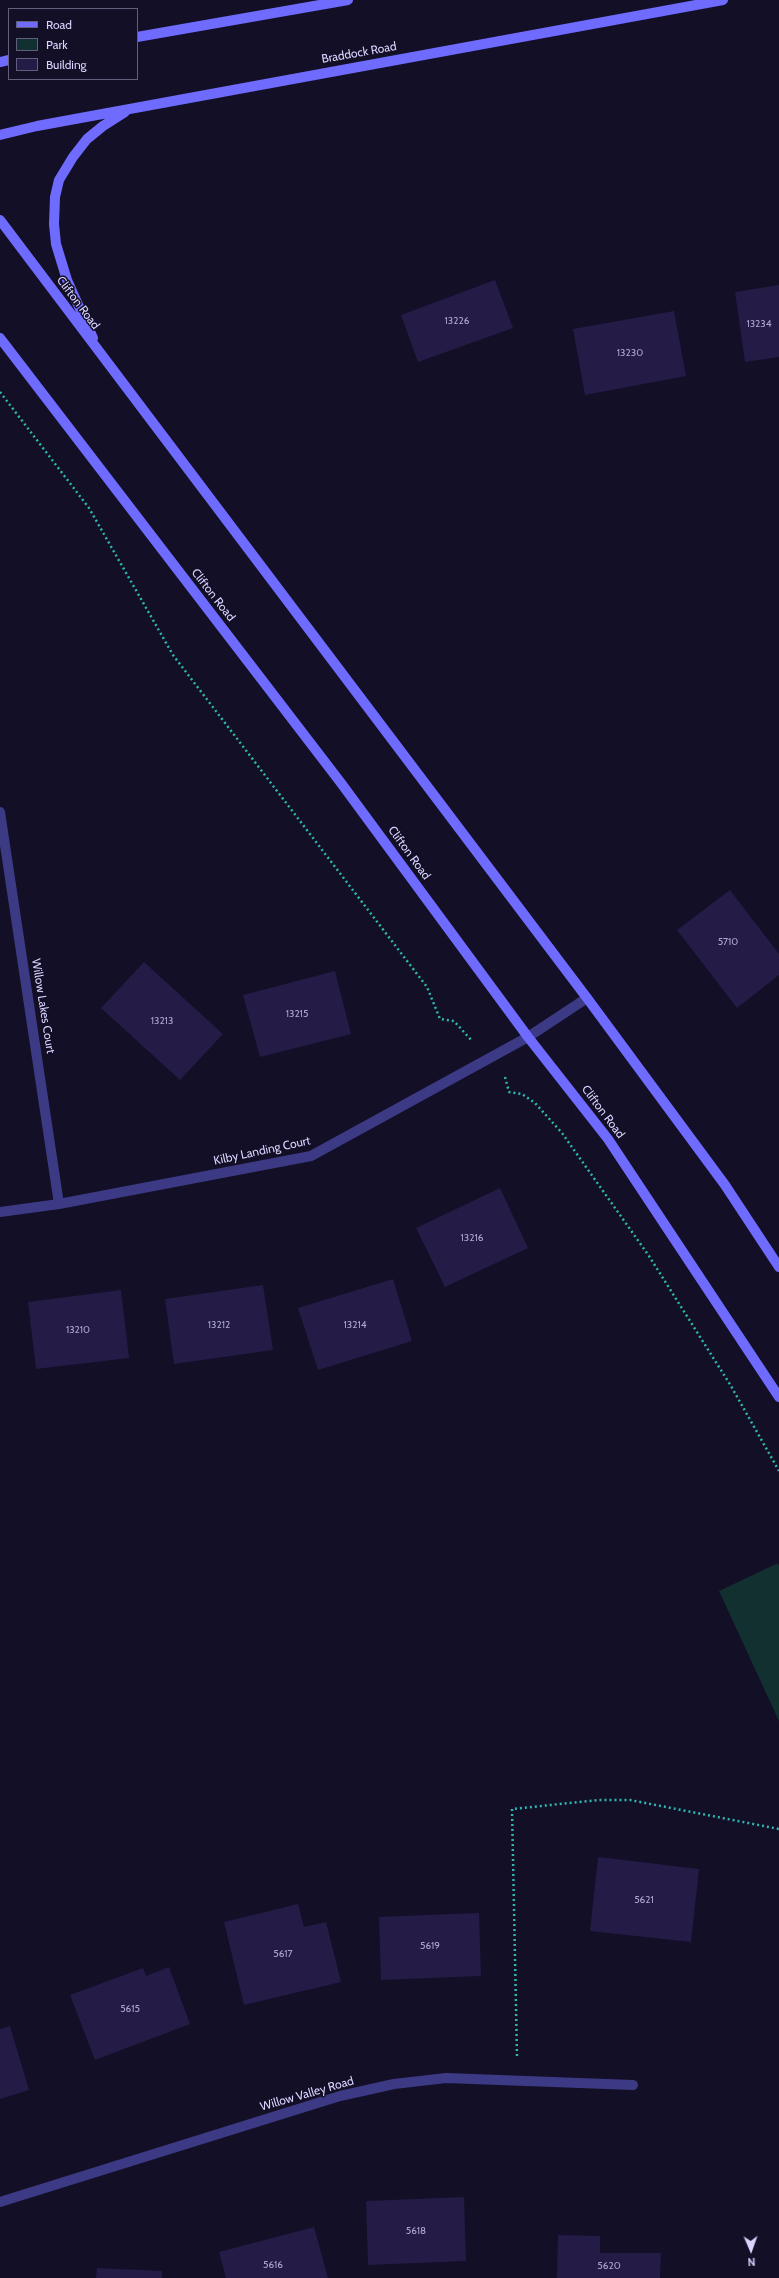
<!DOCTYPE html>
<style>
body{margin:0}
#map{position:relative;width:779px;height:2278px;overflow:hidden;background:#130f26;font-family:Cabin,sans-serif}
canvas{display:block}
.legend{position:absolute;left:8px;top:8px;width:130px;height:72px;box-sizing:border-box;background:#130f26;border:1px solid #625e7d;margin:0;padding:5px 7px;list-style:none;font-size:12px;color:#d9d4ff}
.legend li{display:flex;align-items:center;gap:8px;height:20px}
.legend b{width:20px;border:1px solid #625e7d}
.north{position:absolute;left:731px;top:2230px;width:40px;height:40px;-webkit-text-stroke:3px #130f26;paint-order:stroke;rotate:178deg;font-size:11px;font-weight:700;line-height:16px;text-align:center;color:#d9d4ff}
.north::after{content:'';display:block;margin:auto;width:14px;height:18px;background:#d9d4ff;clip-path:polygon(50% 0,100% 100%,50% 72%,0 100%)}
</style>
<div id="map">
<canvas width="779" height="2278"></canvas>
<ul class="legend">
<li><b style="height:5px;background:#6f6bff"></b>Road</li>
<li><b style="height:11px;background:#12302f"></b>Park</li>
<li><b style="height:11px;background:#241b47"></b>Building</li>
</ul>
<div class="north">N</div>
</div>
<script>
const ctx = document.querySelector('canvas').getContext('2d');
ctx.lineJoin = 'round';
function fill(path, color) { ctx.fillStyle = color; ctx.fill(path, 'evenodd'); }
const poly = rows => new Path2D(rows.map(r => 'M' + r).join(''));
function strokePath(path, color, width, dash) { ctx.strokeStyle = color; ctx.lineWidth = width; ctx.lineCap = dash ? 'butt' : 'round'; ctx.setLineDash(dash || []); ctx.stroke(path); }
function write(font, color, halo, rows, align = 'center') {
  ctx.font = font + ' Cabin,sans-serif'; ctx.lineWidth = 3; ctx.setLineDash([]); ctx.textBaseline = 'middle'; ctx.strokeStyle = halo; ctx.fillStyle = color; for (const [text, x, y, turn = 0] of rows) {
    ctx.save(); ctx.translate(x, y); ctx.rotate((+turn || 0) * Math.PI / 180); ctx.textAlign = isNaN(turn) ? turn : align; if (halo) ctx.strokeText(text, 0, 0); ctx.fillText(text, 0, 0); ctx.restore();
  }
}
const green = poly([
 [778,1563,779,1567,779,1721,719,1591]
]);
const building = poly([
 [495,280,513,328,418,362,401,315],
 [779,285,779,357,745,362,735,292],
 [674,311,686,376,585,395,573,329],
 [730,890,779,954,779,975,737,1008,677,930],
 [144,962,223,1034,180,1080,101,1008],
 [335,971,351,1034,260,1057,243,995],
 [500,1188,528,1248,445,1287,416,1228],
 [393,1279,412,1341,318,1370,298,1308],
 [263,1285,273,1350,174,1364,165,1299],
 [121,1290,129,1358,36,1369,28,1302],
 [598,1857,699,1869,691,1942,590,1931],
 [298,1904,304,1927,326,1922,341,1982,244,2005,224,1922],
 [479,1913,481,1976,381,1980,379,1917],
 [169,1967,190,2024,95,2060,70,1995,143,1968,146,1976],
 [10,2026,29,2090,0,2099,0,2029],
 [464,2197,466,2261,368,2265,366,2201],
 [314,2227,328,2278,226,2278,219,2252],
 [558,2235,600,2236,600,2253,661,2253,660,2278,557,2278],
 [97,2268,162,2271,162,2278,96,2278]
]);
const path = poly([
 [0,392,89,508,173,655,427,987,440,1019,454,1021,472,1041],
 [505,1077,509,1092,522,1094,535,1103,562,1133,649,1256,731,1386,779,1471],
 [517,2056,512,1809,599,1800,630,1800,779,1829]
]);
const minor = poly([
 [0,812,59,1204],
 [0,1212,59,1204,311,1156,528,1037,587,998],
 [0,2202,340,2096,394,2084,446,2078,633,2085]
]);
const secondary = poly([
 [137,37,348,0],
 [0,62,9,60],
 [0,135,37,126,723,0],
 [0,220,587,998,725,1185,779,1267],
 [0,338,341,783,528,1037,608,1139,779,1397],
 [93,338,67,280,56,244,54,224,55,197,59,180,73,157,87,139,103,126,125,112]
]);
const numberNames = [
 ["13226",457,321],
 ["13234",759,324],
 ["13230",630,353],
 ["5710",728,942],
 ["13215",297,1014],
 ["13213",162,1021],
 ["13216",472,1238],
 ["13212",219,1325],
 ["13214",355,1325],
 ["13210",78,1330],
 ["5621",644,1900],
 ["5619",430,1946],
 ["5617",283,1954],
 ["5615",130,2009],
 ["5618",416,2231],
 ["5616",273,2265],
 ["5620",609,2266]
];
const streetNames = [
 ["Braddock Road",359,53,-10],
 ["Clifton Road",78,303,53],
 ["Clifton Road",213,595,52],
 ["Clifton Road",409,853,54],
 ["Willow Lakes Court",43,1006,81],
 ["Clifton Road",603,1112,53],
 ["Kilby Landing Court",262,1151,-12],
 ["Willow Valley Road",307,2094,-16]
];
fill(green, '#12302f');
fill(building, '#241b47');
strokePath(path, '#2fb8b0', 2.5, [2, 3]);
strokePath(minor, '#3d3a85', 10);
strokePath(secondary, '#6f6bff', 10);
write('10px', '#aca6d1', null, numberNames);
write('12px', '#d9d4ff', '#130f26', streetNames);
</script>
